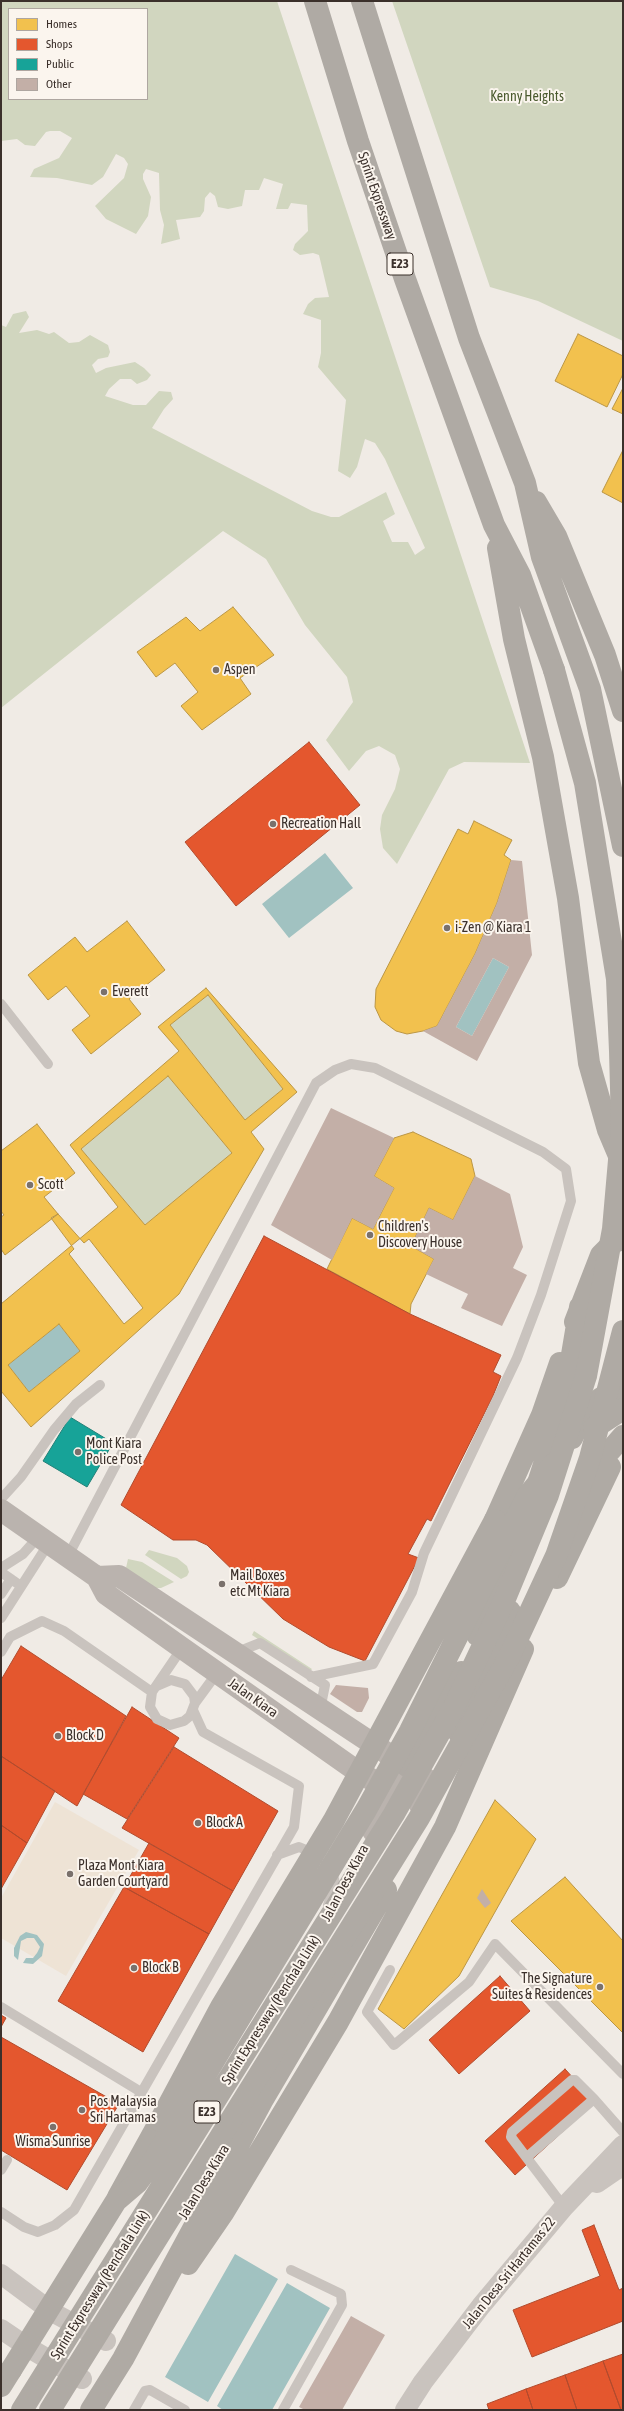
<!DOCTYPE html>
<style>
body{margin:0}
#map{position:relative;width:624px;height:2411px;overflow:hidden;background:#f0ebe5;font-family:"Asap Condensed",sans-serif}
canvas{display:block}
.frame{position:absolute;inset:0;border:2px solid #3b302b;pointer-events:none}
.legend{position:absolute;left:8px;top:8px;width:140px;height:92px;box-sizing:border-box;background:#fbf5ee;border:1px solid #aea6a0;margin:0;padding:5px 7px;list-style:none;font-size:12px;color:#3b302b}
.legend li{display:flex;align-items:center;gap:8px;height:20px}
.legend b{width:20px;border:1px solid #aea6a0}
</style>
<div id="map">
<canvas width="624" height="2411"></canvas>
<div class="frame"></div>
<ul class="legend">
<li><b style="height:11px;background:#f2c14e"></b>Homes</li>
<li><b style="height:11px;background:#e4572e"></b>Shops</li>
<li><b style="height:11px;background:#17a398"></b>Public</li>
<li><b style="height:11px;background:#c3afa7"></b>Other</li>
</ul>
</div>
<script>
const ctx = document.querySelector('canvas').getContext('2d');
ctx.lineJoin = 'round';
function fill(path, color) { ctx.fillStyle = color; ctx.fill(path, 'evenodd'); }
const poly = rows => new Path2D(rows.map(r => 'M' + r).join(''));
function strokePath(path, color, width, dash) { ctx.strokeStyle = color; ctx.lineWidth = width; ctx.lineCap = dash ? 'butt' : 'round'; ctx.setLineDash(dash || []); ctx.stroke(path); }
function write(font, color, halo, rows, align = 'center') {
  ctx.font = font + ' "Asap Condensed",sans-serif'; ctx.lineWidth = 4; ctx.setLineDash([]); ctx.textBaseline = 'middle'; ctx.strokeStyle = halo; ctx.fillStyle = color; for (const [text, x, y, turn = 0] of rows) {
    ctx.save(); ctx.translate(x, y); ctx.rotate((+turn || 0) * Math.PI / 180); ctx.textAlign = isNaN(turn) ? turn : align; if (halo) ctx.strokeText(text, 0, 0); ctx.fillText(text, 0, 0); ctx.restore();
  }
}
const green = poly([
 [1,1,277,1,530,763,464,762,449,769,397,864,383,848,380,829,382,815,395,789,400,769,395,755,379,746,366,751,349,771,326,740,353,702,347,677,305,625,266,559,223,531,1,708,1,325,6,327,13,314,26,311,29,317,19,333,37,330,49,334,54,332,69,343,79,342,90,335,108,345,110,352,108,357,98,359,92,365,96,373,106,368,135,362,144,368,151,375,147,380,137,384,131,379,120,379,109,389,105,396,133,405,146,405,159,391,171,392,173,399,164,409,152,428,312,511,331,517,339,517,386,492,395,514,383,521,392,542,408,542,415,555,425,548,385,459,375,443,365,439,357,467,350,478,338,471,346,400,318,367,321,353,321,320,303,314,308,304,315,298,329,297,319,255,313,253,300,255,293,250,295,244,308,231,307,205,291,203,288,209,276,209,283,184,264,178,259,190,245,190,242,206,228,209,218,207,215,196,210,192,205,198,204,211,200,217,176,220,180,239,161,244,164,225,160,210,159,173,146,169,143,174,143,179,151,197,148,216,136,234,106,219,95,206,124,178,128,164,124,158,116,154,103,177,92,185,57,178,30,177,34,169,59,158,72,138,60,131,50,131,46,132,35,146,25,145,17,139,1,141],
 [9,9,147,9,147,99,9,99],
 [392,1,623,1,623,341,538,301,490,287],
 [208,995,283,1089,245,1120,170,1025],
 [168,1076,232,1153,145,1225,81,1149],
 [149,1550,177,1558,187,1566,189,1572,187,1576,181,1579,145,1555],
 [128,1559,142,1562,174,1582,161,1588,151,1588,126,1568],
 [254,1631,312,1669,309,1673,252,1635]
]);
const plaza = poly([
 [55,1802,139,1850,66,1976,1,1938,1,1898]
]);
const water = poly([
 [325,853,353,888,289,938,262,904],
 [493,958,509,967,472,1036,456,1027],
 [59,1324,80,1351,29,1392,8,1365],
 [26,1932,37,1935,44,1944,42,1956,33,1964,23,1963,26,1958,33,1958,37,1953,40,1947,34,1938,27,1938,21,1941,18,1960,14,1956,14,1948,20,1936],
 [235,2254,278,2279,208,2402,165,2377],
 [287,2283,330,2308,272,2410,223,2410,217,2406]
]);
const homes = poly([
 [578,334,623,356,623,374,607,407,555,381,578,334],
 [623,388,623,414,612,409,623,388],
 [623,450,623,503,602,492,623,450],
 [233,607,274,655,240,678,251,694,202,730,181,706,198,692,175,663,156,677,137,652,186,617,200,631,233,607],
 [474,821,512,840,504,855,511,860,497,903,475,954,437,1026,423,1031,407,1034,396,1031,381,1020,375,1007,376,989,458,829,468,834,474,821],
 [127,921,165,970,129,999,141,1014,91,1054,72,1030,90,1016,66,986,48,1000,28,975,75,937,87,952,127,921],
 [206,988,297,1092,251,1132,264,1149,179,1294,31,1427,1,1391,1,1304,118,1207,70,1145,179,1051,158,1027,206,988],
 [208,995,283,1089,245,1120,170,1025,208,995],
 [168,1076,232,1153,145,1225,81,1149,168,1076],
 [59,1324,80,1351,29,1392,8,1365,59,1324],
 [37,1124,75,1173,44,1197,58,1214,5,1255,1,1249,1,1217,4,1215,1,1211,1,1151,37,1124],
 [413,1132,471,1159,475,1176,453,1220,429,1208,411,1246,434,1259,411,1304,410,1314,327,1269,352,1218,373,1229,394,1188,374,1176,394,1138,413,1132],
 [58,1214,84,1243,89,1239,143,1308,124,1324,69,1254,74,1249,51,1218,58,1214],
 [495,1800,536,1839,459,1976,404,2029,378,2009,495,1800],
 [565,1877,623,1941,623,2033,511,1921,565,1877]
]);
const shops = poly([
 [309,742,360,805,236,906,185,842,309,742],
 [264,1236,410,1314,501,1355,493,1372,501,1376,493,1396,431,1521,427,1519,408,1554,419,1558,365,1661,329,1647,283,1619,207,1545,196,1540,173,1540,121,1505,264,1236],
 [21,1646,126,1716,77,1806,1,1756,1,1680,21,1646],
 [132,1707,179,1738,127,1819,83,1794,132,1707],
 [174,1747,278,1811,233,1891,122,1828,174,1747],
 [1,1756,55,1791,27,1843,1,1825,1,1756],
 [1,1825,27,1843,1,1889,1,1825],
 [149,1843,233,1891,209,1934,124,1887,149,1843],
 [124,1887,209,1934,143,2052,58,2001,124,1887],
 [500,1976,530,2011,459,2074,429,2040,500,1976],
 [1,2015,6,2018,1,2027,1,2015],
 [1,2037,119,2104,67,2190,1,2150,1,2037],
 [565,2069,595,2102,515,2175,485,2141,565,2069],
 [594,2225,619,2290,623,2288,623,2321,532,2357,513,2310,600,2276,582,2230,594,2225],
 [623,2354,623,2410,621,2410,603,2361,623,2354],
 [603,2361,621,2410,577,2410,565,2375,603,2361],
 [565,2375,577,2410,533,2410,526,2389,565,2375],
 [526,2389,533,2410,489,2410,487,2404,526,2389]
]);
const public = poly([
 [70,1417,113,1443,87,1487,43,1461,70,1417]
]);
const building = poly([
 [511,860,522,861,532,955,477,1061,423,1031,437,1026,475,954,497,903],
 [493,958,509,967,472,1036,456,1027],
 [331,1108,394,1138,374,1176,394,1188,373,1229,352,1218,332,1260,271,1225],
 [475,1176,510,1194,523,1247,513,1268,527,1275,502,1326,461,1308,468,1294,426,1274,434,1259,411,1246,429,1208,453,1220],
 [336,1685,368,1688,369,1698,362,1712,357,1712,330,1694],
 [482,1889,491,1903,485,1908,477,1898],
 [351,2316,385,2335,342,2410,305,2410,299,2407]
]);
const service = poly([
 [1,1004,48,1064],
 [1,1499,21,1477,54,1430,76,1404,100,1385],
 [68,1556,316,1083,335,1070,351,1064,375,1068,543,1152,566,1169,571,1201,541,1295,517,1358,424,1553,412,1592,373,1664,311,1677],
 [1,1568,23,1554,39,1536],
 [1,1572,21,1586],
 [1,1594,11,1579],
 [1,1618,49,1543],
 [1,1652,10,1637,42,1621,64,1631,152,1692],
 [235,1653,260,1643,325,1685,320,1710],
 [157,1686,171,1680,185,1684,194,1696,195,1703,190,1716,184,1721,170,1725,157,1719,150,1707,152,1692,182,1648],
 [195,1703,217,1673],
 [277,1855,299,1847,316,1854],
 [328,1905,335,1883,332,1871],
 [390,1970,367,2012,394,2045,469,1982,495,1944,623,2074],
 [1,2007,141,2092],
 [527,2157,594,2099,623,2132],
 [1,2170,7,2160],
 [564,2207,511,2137,512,2132,572,2080,575,2080,594,2099],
 [1,2212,24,2227,38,2232,55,2225,74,2210,294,1827,299,1786,203,1732,193,1710],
 [134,2410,145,2391,150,2390,185,2410],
 [283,2410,342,2305,341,2294,291,2270]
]);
const minor = poly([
 [597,2183,616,2170,623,2167],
 [1,2274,52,2312,106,2341],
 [1,2329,29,2348,82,2379],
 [405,2410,423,2382,481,2306,564,2207,623,2145]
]);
const secondary = poly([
 [1,1510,97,1577,106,1594,182,1648,351,1767,395,1794],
 [97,1577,119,1576,432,1783,420,1805],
 [373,1831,407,1766]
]);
const motorway = poly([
 [315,1,358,141,405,279,494,525,520,575,554,670],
 [362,1,469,338,525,483,542,557,590,689,623,846],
 [536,502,556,536,605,655,623,711],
 [498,548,514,639,543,757,568,898,589,1063,608,1130,622,1163],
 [575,1322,601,1255,614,1242,623,1239],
 [572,1438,585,1412,601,1398,623,1387],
 [538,1483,564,1402,580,1307],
 [584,1485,593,1470,623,1436],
 [495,1520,542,1415,560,1363],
 [557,1578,610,1467],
 [477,1635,521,1528],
 [458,1732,510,1611],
 [407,1766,461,1672],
 [118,2197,160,2121],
 [188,2264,223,2213,338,2022,445,1827,523,1649],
 [1,2386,11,2370],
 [91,2410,123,2359,262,2101,386,1890]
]);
const motorwayBridge = poly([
 [594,1428,623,1409],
 [160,2121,221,2007,334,1820,495,1520],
 [11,2370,116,2201,137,2183,153,2161,366,1810,410,1731,528,1495,554,1464],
 [22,2410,394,1814,453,1709,504,1601,548,1495,586,1376,613,1229,622,1126,620,1051,617,979,585,783,554,670],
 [50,2410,419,1818,509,1657,556,1556,590,1458,623,1331]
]);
const markers = [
 [216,670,4,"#7a716c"],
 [273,824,4,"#7a716c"],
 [447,928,4,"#7a716c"],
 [104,992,4,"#7a716c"],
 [30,1185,4,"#7a716c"],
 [370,1235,4,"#7a716c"],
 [78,1452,4,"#7a716c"],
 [222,1584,4,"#7a716c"],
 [58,1736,4,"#7a716c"],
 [198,1823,4,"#7a716c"],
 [70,1874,4,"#7a716c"],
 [134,1968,4,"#7a716c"],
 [600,1987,4,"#7a716c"],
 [82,2110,4,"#7a716c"],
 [53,2127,4,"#7a716c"]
];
const shields = [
 [400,264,26],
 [207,2112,26]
];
const shieldNames = [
 ["E23",400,264],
 ["E23",207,2112]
];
const parkNames = [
 ["Kenny Heights",527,97]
];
const streetNames = [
 ["Sprint Expressway",377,196,71],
 ["Jalan Kiara",253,1698,35],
 ["Jalan Desa Kiara",345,1883,-62],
 ["Sprint Expressway (Penchala Link)",271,2010,-58],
 ["Jalan Desa Kiara",204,2182,-59],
 ["Jalan Desa Sri Hartamas 22",509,2273,-51],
 ["Sprint Expressway (Penchala Link)",100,2285,-58]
];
const poiNames = [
 ["Aspen",224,670],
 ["Recreation Hall",281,824],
 ["i-Zen @ Kiara 1",455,928],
 ["Everett",112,992],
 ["Scott",38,1185],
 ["Children's",378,1227],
 ["Discovery House",378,1243],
 ["Mont Kiara",86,1444],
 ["Police Post",86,1460],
 ["Mail Boxes",230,1576],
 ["etc Mt Kiara",230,1592],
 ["Block D",66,1736],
 ["Block A",206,1823],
 ["Plaza Mont Kiara",78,1866],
 ["Garden Courtyard",78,1882],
 ["Block B",142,1968],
 ["The Signature",592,1979,"right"],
 ["Suites & Residences",592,1995,"right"],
 ["Pos Malaysia",90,2102],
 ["Sri Hartamas",90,2118],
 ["Wisma Sunrise",53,2142,"center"]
];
fill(green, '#d1d6bf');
fill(plaza, '#eee3d5');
fill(water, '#a1c2c1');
fill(homes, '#f2c14e');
strokePath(homes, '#bb9644', 1);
fill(shops, '#e4572e');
strokePath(shops, '#b14b2d', 1);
fill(public, '#17a398');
strokePath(public, '#228077', 1);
fill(building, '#c3afa7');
strokePath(service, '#c9c3be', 10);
strokePath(minor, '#c9c3be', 20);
strokePath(secondary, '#bab3ae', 22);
strokePath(motorway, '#afaaa4', 22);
strokePath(motorwayBridge, '#afaaa4', 22);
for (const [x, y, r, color] of markers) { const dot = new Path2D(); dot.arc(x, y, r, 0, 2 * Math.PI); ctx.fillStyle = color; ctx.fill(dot); strokePath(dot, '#fbf5ee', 1.5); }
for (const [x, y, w] of shields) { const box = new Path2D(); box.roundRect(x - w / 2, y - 11, w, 22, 3); ctx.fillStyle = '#fbf5ee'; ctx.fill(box); strokePath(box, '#3b302b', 1); }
write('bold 13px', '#3b302b', null, shieldNames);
write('14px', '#4a5a2e', '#fbf5ee', parkNames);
write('14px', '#3b302b', '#fbf5ee', streetNames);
write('14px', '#3b302b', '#fbf5ee', poiNames, 'left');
</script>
